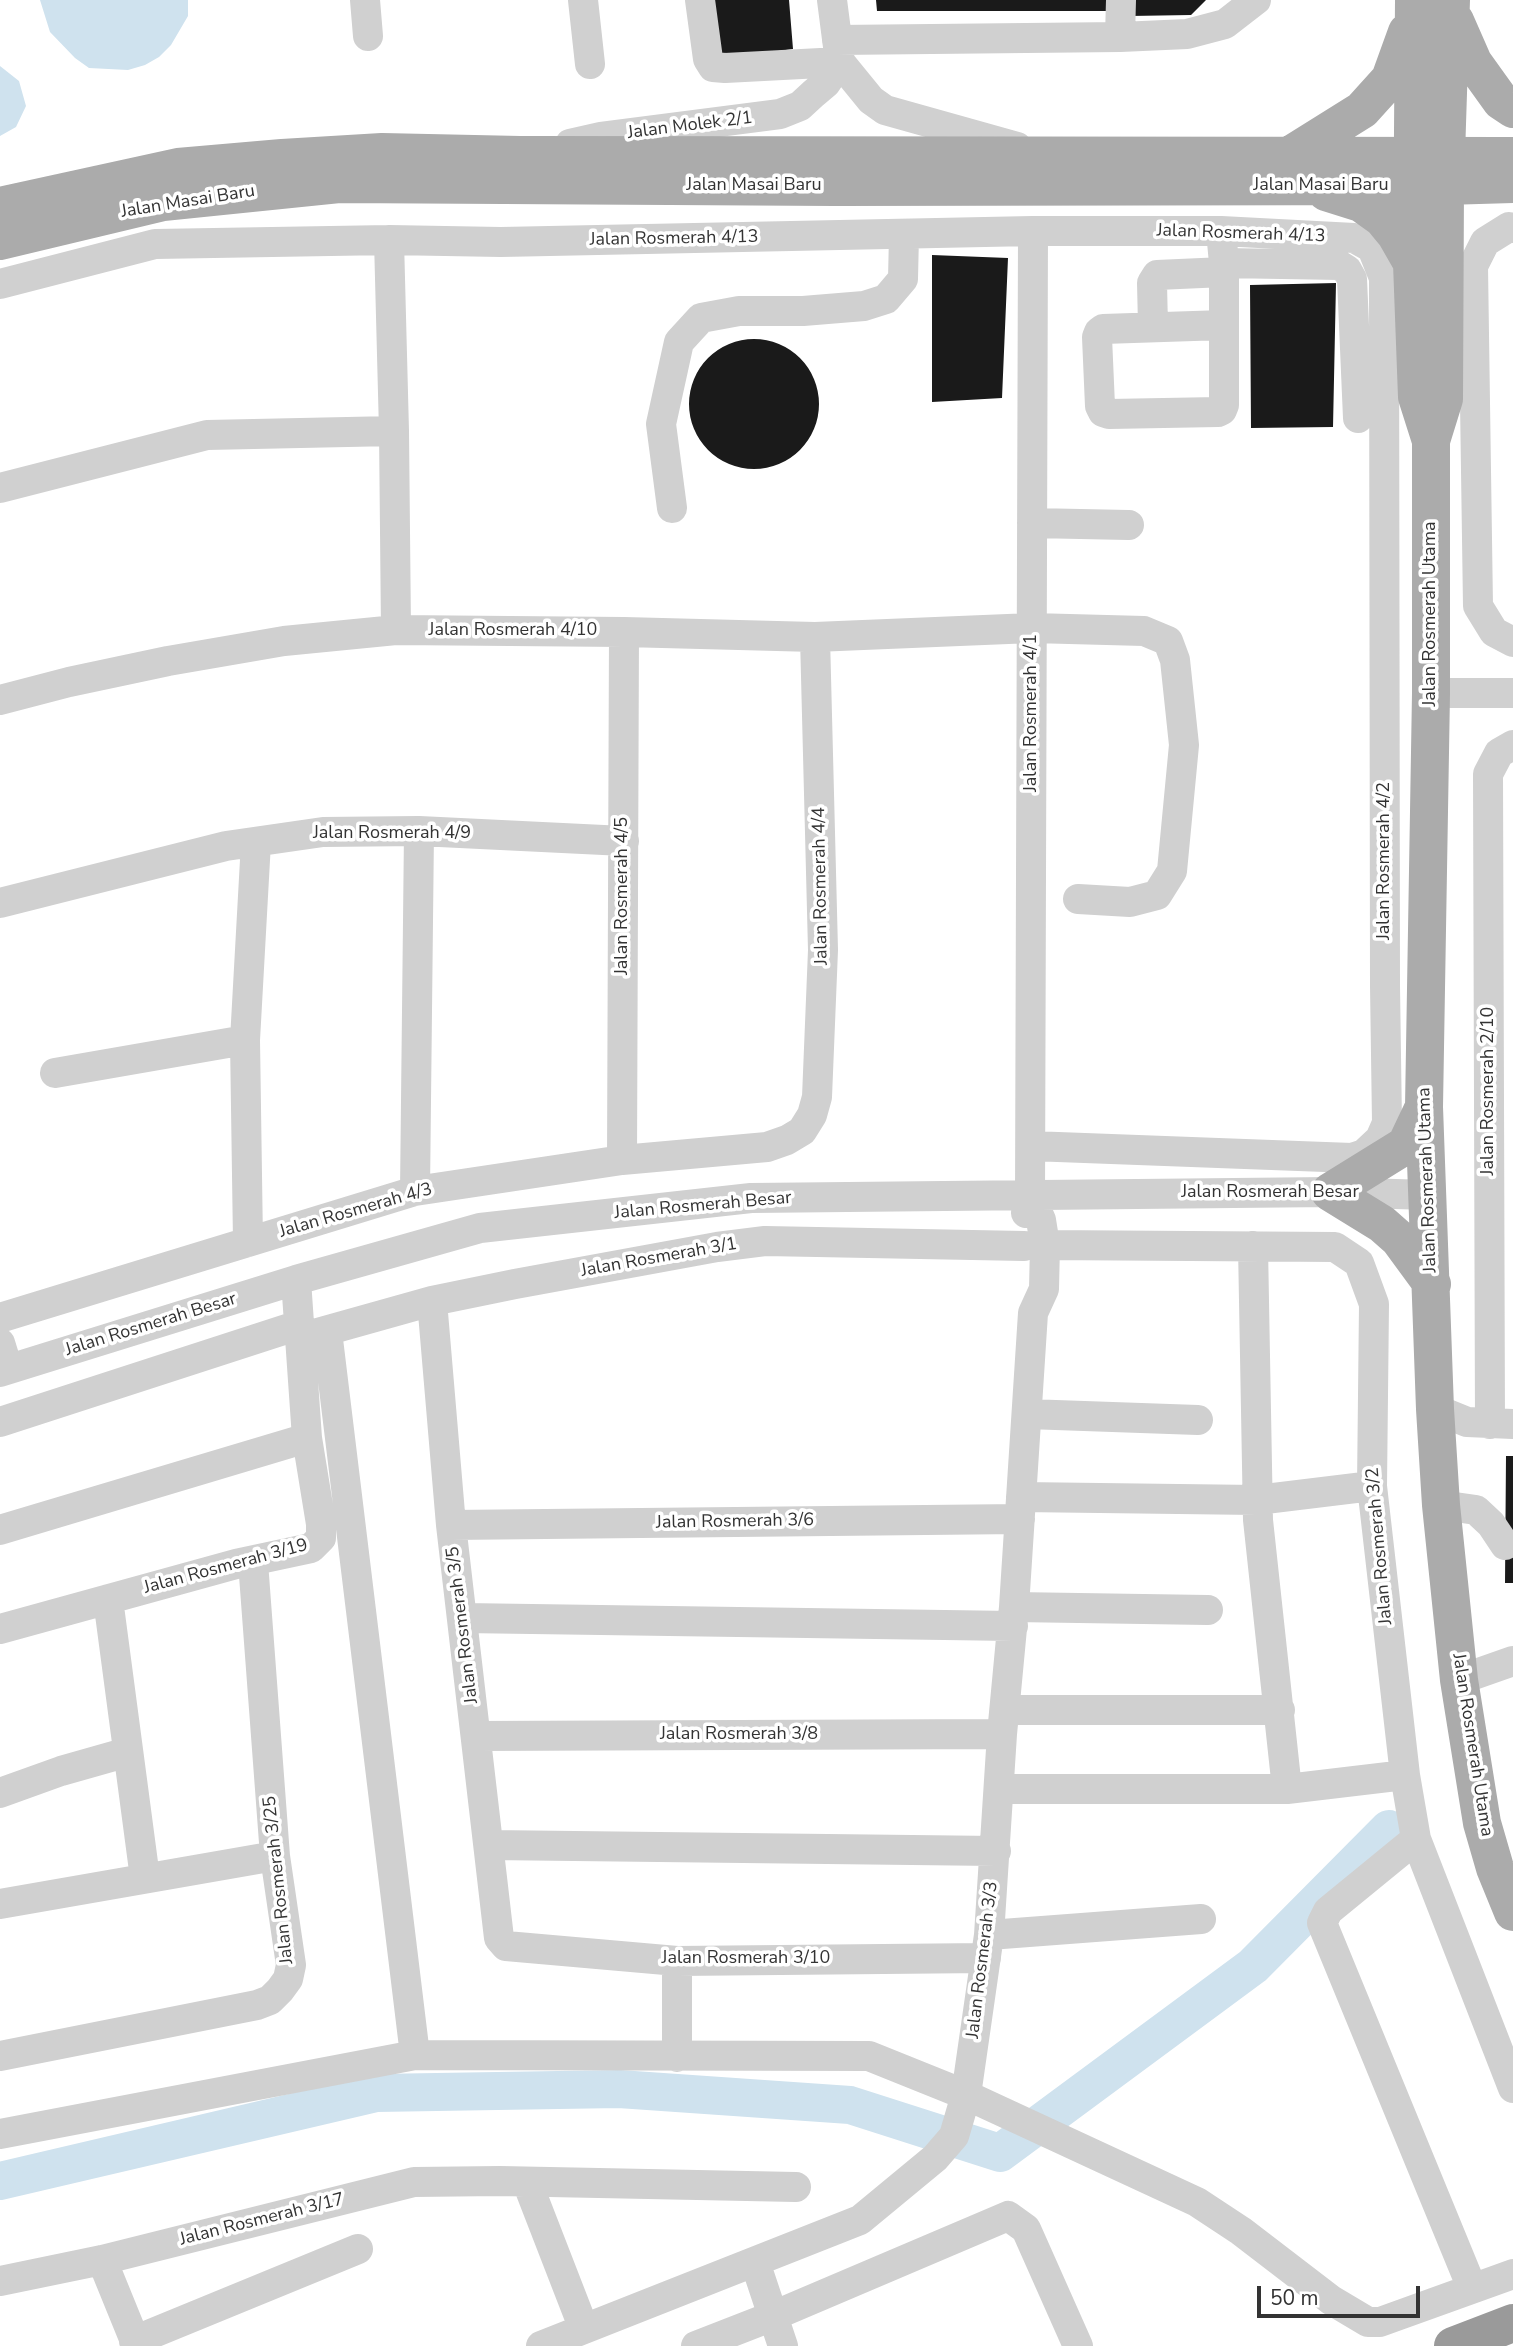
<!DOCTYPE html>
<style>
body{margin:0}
#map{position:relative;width:1513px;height:2346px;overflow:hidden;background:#fff;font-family:"Nunito Sans",sans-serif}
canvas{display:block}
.scale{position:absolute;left:1257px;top:2286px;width:163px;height:32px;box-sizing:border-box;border:4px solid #333;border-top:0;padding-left:9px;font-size:21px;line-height:24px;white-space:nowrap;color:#333;-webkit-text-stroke:5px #fff;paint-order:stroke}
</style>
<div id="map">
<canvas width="1513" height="2346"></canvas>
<div class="scale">50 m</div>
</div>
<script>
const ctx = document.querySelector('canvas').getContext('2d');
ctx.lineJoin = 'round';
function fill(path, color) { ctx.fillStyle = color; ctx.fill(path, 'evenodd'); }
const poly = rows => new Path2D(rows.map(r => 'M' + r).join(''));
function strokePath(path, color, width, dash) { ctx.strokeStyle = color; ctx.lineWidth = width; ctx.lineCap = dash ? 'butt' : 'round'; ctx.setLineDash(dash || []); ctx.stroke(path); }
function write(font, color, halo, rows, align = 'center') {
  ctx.font = font + ' "Nunito Sans",sans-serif'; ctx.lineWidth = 7; ctx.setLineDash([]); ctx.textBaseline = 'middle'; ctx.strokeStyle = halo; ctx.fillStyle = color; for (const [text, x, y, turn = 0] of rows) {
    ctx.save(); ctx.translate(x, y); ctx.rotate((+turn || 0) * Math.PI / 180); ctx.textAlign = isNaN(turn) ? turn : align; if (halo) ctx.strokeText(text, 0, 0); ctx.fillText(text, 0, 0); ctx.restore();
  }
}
const water = poly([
 [40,0,188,0,188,16,171,45,159,57,145,65,128,70,89,68,75,58,50,32],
 [0,66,19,81,26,106,16,127,0,136]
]);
const river = poly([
 [0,2181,376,2093,619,2089,850,2105,1000,2153,1253,1966,1389,1829]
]);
const building = poly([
 [711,0,789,0,793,49,718,59],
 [876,0,1115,0,1115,11,877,11],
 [1130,0,1206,0,1191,15,1130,16],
 [932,255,1008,258,1002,398,932,402],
 [1336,283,1333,427,1251,428,1250,285],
 '689 404a65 65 0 1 1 130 0a65 65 0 1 1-130 0Z',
 [1506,1456,1513,1456,1513,1583,1505,1583]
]);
const minor = poly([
 [365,0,368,36],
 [583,0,590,64],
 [700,0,708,59,713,67,725,68,840,62],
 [832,0,840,62,871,100,885,110,1017,147],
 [1120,37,1121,0],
 [837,40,1120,37,1187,34,1225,24,1256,0],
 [570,144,601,137,780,114,800,106,813,94,826,83,840,62],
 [1513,228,1509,227,1485,242,1473,266,1478,606,1494,632,1513,642],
 [1221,231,1224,263,1224,405,1222,410,1218,412,1109,414,1103,412,1100,406,1097,337,1099,332,1103,329,1224,325],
 [389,240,394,431,396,630],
 [1224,263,1339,265,1347,270,1352,279,1358,418],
 [0,284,155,244,389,240,501,242,1033,231,1221,231,1354,238,1372,248,1384,278,1385,986,1387,1123,1380,1139,1364,1154,1352,1158,1031,1146],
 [1153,326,1152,283,1157,275,1224,272],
 [0,488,207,435,394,431],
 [672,508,661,424,679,342,701,318,739,311,803,311,864,306,886,299,903,279,904,235],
 [1032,523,1129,525],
 [1431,693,1513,693],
 [0,700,69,682,168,661,284,641,396,630,624,632,815,637,1032,628,1144,631,1168,641,1175,660,1184,745,1172,871,1157,895,1130,902,1078,899],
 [0,903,226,846,323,832,419,831,624,841],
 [55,1073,245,1040],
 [622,1160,624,632],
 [415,1191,419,831],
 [1026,1213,1030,1195,1033,231],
 [248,1242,245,1040,256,842],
 [1045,1245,1335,1247,1359,1263,1374,1304,1372,1486,1405,1775,1416,1839,1513,2088],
 [1253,1246,1258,1520,1287,1789],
 [432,1301,451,1525,499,1938,506,1946,677,1961,986,1958],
 [0,1318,415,1191,622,1160,767,1147,787,1140,802,1131,812,1115,817,1097,823,950,815,637],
 [327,1331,415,2055],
 [300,1338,432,1301,515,1284,717,1247,765,1241,1024,1246],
 [0,1343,8,1369],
 [0,1372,296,1280,480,1228,751,1198,1330,1192,1428,1195],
 [1435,1409,1467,1422,1513,1424],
 [1027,1414,1198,1420],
 [0,1422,299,1325],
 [1490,1424,1488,774,1499,753,1513,745],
 [1021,1497,1257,1500,1372,1486],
 [1441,1505,1476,1510,1491,1524,1505,1545],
 [451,1525,1020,1519],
 [0,1530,307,1438],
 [108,1599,145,1878],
 [1014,1607,1208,1610],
 [463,1618,1013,1626],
 [0,1629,236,1564,311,1548,321,1538,321,1524,307,1438,296,1280],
 [1459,1680,1513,1661],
 [1005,1710,1280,1710],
 [476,1736,1002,1734],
 [1000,1789,1287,1789,1405,1775],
 [0,1793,61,1771,128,1752],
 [1416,1839,1328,1911,1322,1923,1472,2288],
 [490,1845,996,1851],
 [0,1904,275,1856],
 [989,1935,1201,1919],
 [677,1961,677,2057],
 [0,2056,257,2005,270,2000,280,1990,288,1979,291,1965,275,1856,253,1562],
 [0,2134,415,2055,869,2056,966,2095,1197,2202,1241,2231,1331,2300,1368,2322,1380,2322,1513,2274],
 [527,2182,584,2329],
 [102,2260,137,2346],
 [755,2262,783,2346],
 [0,2281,102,2260,414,2182,500,2181,796,2187],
 [134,2341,358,2249],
 [541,2346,860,2220,935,2158,954,2136,966,2095,989,1935,1002,1734,1014,1607,1033,1313,1044,1289,1045,1245,1041,1220,1030,1195],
 [696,2346,773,2316,1008,2216,1026,2229,1078,2346]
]);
const major = poly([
 [1414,0,1412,263,1417,397,1431,441,1431,693,1424,1107,1435,1409,1441,1505,1459,1680,1482,1823,1495,1868,1513,1912],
 [1455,21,1473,62,1501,101,1513,109],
 [1290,155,1362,110,1390,79,1407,32],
 [1326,192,1361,203,1382,218,1396,235,1412,263],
 [0,206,178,167,282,158,382,152,520,155,1513,156],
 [0,241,163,202,339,184,835,187,1445,186,1513,184],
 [1431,441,1444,399,1445,186,1451,0],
 [1424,1107,1406,1145,1330,1192,1382,1224,1399,1239,1432,1284]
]);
const highway = poly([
 [1453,2346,1513,2323]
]);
const streetNames = [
 ["Jalan Molek 2/1",690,126,-7],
 ["Jalan Masai Baru",754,186],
 ["Jalan Masai Baru",1321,186],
 ["Jalan Masai Baru",188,202,-9],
 ["Jalan Rosmerah 4/13",1241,234,2],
 ["Jalan Rosmerah 4/13",674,239,-1],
 ["Jalan Rosmerah Utama",1431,614,-90],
 ["Jalan Rosmerah 4/10",513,631],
 ["Jalan Rosmerah 4/1",1032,713,-90],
 ["Jalan Rosmerah 4/9",392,834],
 ["Jalan Rosmerah 4/2",1385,861,-90],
 ["Jalan Rosmerah 4/4",821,886,-91],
 ["Jalan Rosmerah 4/5",623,896,-90],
 ["Jalan Rosmerah 2/10",1489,1091,-90],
 ["Jalan Rosmerah Utama",1428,1180,-92],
 ["Jalan Rosmerah Besar",1270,1193],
 ["Jalan Rosmerah Besar",703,1206,-5],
 ["Jalan Rosmerah 4/3",356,1211,-16],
 ["Jalan Rosmerah 3/1",659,1258,-10],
 ["Jalan Rosmerah Besar",151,1325,-17],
 ["Jalan Rosmerah 3/6",735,1522,-1],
 ["Jalan Rosmerah 3/2",1380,1546,-95],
 ["Jalan Rosmerah 3/19",226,1567,-15],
 ["Jalan Rosmerah 3/5",463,1625,-97],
 ["Jalan Rosmerah 3/8",739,1735],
 ["Jalan Rosmerah Utama",1472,1745,81],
 ["Jalan Rosmerah 3/25",279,1880,-96],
 ["Jalan Rosmerah 3/10",746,1959],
 ["Jalan Rosmerah 3/3",983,1960,-83],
 ["Jalan Rosmerah 3/17",262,2220,-14]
];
fill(water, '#cfe2ee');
strokePath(river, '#cfe2ee', 38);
fill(building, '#1a1a1a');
strokePath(minor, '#d0d0d0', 30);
strokePath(major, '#ababab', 38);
strokePath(highway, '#9a9a9a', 38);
write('18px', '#333', '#fff', streetNames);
</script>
